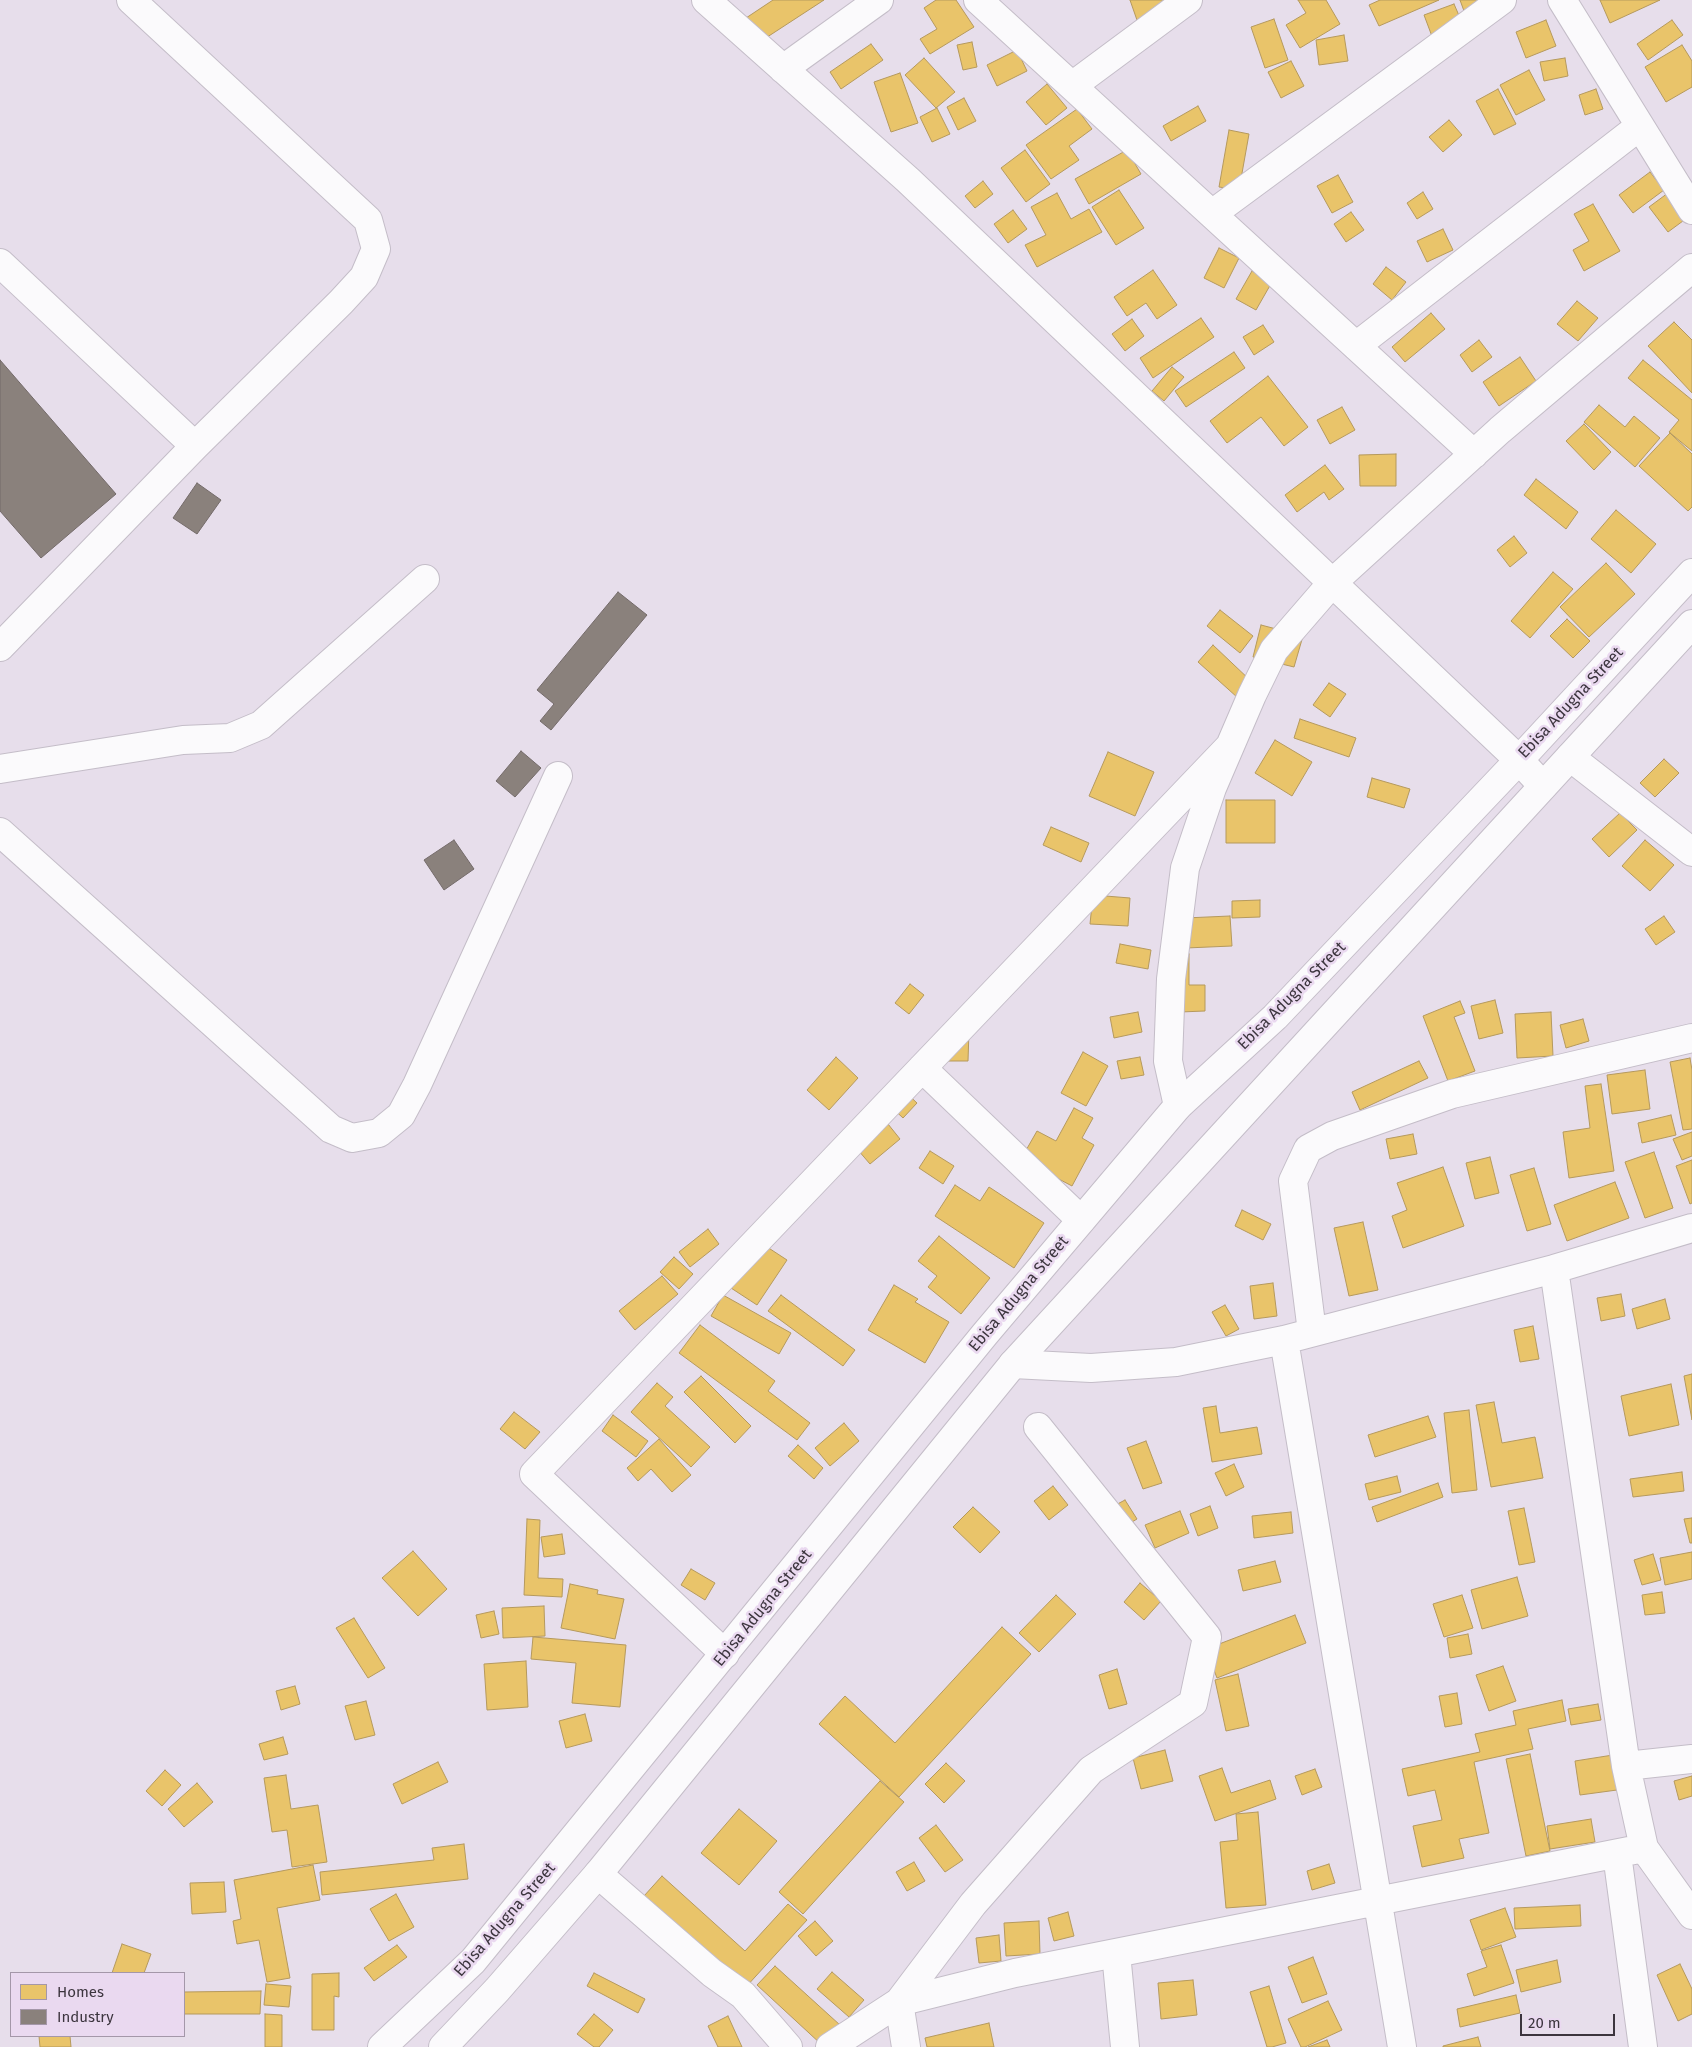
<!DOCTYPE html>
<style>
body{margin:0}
#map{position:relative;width:1692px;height:2047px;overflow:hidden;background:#e7deeb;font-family:"Fira Sans",sans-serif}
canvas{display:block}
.legend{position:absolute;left:10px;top:1972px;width:175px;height:65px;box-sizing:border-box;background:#ead9f0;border:1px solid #a497a9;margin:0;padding:6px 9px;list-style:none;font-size:15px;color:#3c353e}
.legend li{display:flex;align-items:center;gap:10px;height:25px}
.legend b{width:25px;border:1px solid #a497a9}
.scale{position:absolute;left:1520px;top:2014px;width:95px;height:22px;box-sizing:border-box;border:2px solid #3c353e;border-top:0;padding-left:6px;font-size:15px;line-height:18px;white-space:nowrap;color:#3c353e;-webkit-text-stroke:4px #ead9f0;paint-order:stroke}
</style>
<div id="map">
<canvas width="1692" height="2047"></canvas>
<ul class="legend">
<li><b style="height:14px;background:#e9c46a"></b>Homes</li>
<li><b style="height:14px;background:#8a817c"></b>Industry</li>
</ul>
<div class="scale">20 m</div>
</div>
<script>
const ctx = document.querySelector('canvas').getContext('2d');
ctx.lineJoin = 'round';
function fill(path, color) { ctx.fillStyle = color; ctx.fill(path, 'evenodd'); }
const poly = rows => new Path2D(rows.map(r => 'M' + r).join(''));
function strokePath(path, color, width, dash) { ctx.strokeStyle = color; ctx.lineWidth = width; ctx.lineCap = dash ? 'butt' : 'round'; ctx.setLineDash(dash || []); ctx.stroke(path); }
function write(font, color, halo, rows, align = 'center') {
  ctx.font = font + ' "Fira Sans",sans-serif'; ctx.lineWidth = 5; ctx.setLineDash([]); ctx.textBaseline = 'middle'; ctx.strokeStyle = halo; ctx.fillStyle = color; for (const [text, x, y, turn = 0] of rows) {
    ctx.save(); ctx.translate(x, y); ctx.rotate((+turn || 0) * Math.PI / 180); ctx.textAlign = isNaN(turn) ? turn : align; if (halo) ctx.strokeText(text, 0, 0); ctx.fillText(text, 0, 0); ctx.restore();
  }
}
const homes = poly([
 [773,0,824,0,755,45,740,22,773,0],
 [936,0,956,0,974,27,930,54,920,39,937,29,924,8,936,0],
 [1130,0,1183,0,1138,23,1130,0],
 [1298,0,1326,0,1340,24,1300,48,1286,25,1306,13,1298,0],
 [1380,0,1439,0,1379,26,1369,5,1380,0],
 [1460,0,1483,0,1484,3,1464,11,1460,0],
 [1600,0,1660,0,1610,23,1600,0],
 [1454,4,1464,27,1433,39,1424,15,1454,4],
 [1274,19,1288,60,1265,68,1251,27,1274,19],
 [1546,20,1556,46,1526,58,1516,32,1546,20],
 [1672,20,1683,35,1648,60,1637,44,1672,20],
 [1344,35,1348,61,1319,65,1316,40,1344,35],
 [972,42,977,67,963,70,957,45,972,42],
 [871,44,883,60,841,89,830,72,871,44],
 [1682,45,1692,61,1692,87,1666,102,1645,67,1682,45],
 [1017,50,1027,71,997,86,987,65,1017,50],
 [924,58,955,92,936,108,905,75,924,58],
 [1565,58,1568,76,1544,81,1540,62,1565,58],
 [1291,61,1304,86,1281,98,1268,72,1291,61],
 [1529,70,1545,100,1516,115,1500,85,1529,70],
 [900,73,918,123,891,132,874,82,900,73],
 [1047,84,1067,108,1046,125,1026,102,1047,84],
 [1498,89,1516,124,1494,135,1476,101,1498,89],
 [1596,89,1603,109,1585,115,1579,95,1596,89],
 [964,98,976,121,958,130,947,107,964,98],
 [1198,106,1206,121,1171,141,1163,126,1198,106],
 [937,108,950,134,932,142,920,117,937,108],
 [1077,109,1092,129,1069,146,1079,160,1051,179,1026,145,1077,109],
 [1449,120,1462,135,1443,152,1429,137,1449,120],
 [1229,130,1249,134,1239,190,1219,187,1229,130],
 [1025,150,1050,184,1026,202,1001,168,1025,150],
 [1127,150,1141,174,1089,204,1075,179,1127,150],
 [1650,172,1664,190,1633,213,1619,195,1650,172],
 [1338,175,1353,202,1332,213,1317,186,1338,175],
 [983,181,993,194,975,208,965,196,983,181],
 [1119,190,1144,228,1116,245,1092,207,1119,190],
 [1423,192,1433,209,1417,219,1407,203,1423,192],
 [1057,193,1071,219,1089,209,1102,232,1037,267,1025,245,1046,235,1031,207,1057,193],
 [1668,193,1687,218,1668,232,1649,207,1668,193],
 [1593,204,1620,251,1584,271,1573,250,1589,241,1574,214,1593,204],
 [1013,210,1027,229,1008,243,994,224,1013,210],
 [1351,212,1364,230,1346,242,1334,224,1351,212],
 [1443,229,1453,250,1427,262,1417,241,1443,229],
 [1219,248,1239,258,1224,288,1204,278,1219,248],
 [1386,267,1406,282,1392,300,1373,284,1386,267],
 [1153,270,1177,305,1157,319,1146,303,1127,316,1114,297,1153,270],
 [1252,271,1272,282,1256,310,1236,299,1252,271],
 [1577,301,1598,318,1578,341,1557,324,1577,301],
 [1431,313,1445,329,1405,362,1392,347,1431,313],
 [1201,318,1214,337,1153,378,1140,358,1201,318],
 [1132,319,1144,336,1125,351,1112,334,1132,319],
 [1674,322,1692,340,1692,393,1648,346,1674,322],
 [1263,325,1274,342,1254,355,1243,337,1263,325],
 [1479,340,1492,357,1472,372,1460,355,1479,340],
 [1234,352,1245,368,1186,407,1175,391,1234,352],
 [1520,357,1536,381,1499,406,1483,382,1520,357],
 [1643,360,1692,400,1692,451,1669,432,1679,420,1628,378,1643,360],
 [1172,367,1184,377,1164,401,1152,391,1172,367],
 [1268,376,1308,427,1284,446,1261,417,1227,443,1210,421,1268,376],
 [1599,405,1625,427,1634,416,1660,438,1635,467,1584,422,1599,405],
 [1342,407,1355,430,1330,444,1317,420,1342,407],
 [1584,424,1611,452,1594,470,1566,441,1584,424],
 [1670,433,1692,454,1692,507,1688,511,1639,466,1670,433],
 [1396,454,1396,486,1360,486,1359,455,1396,454],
 [1325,465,1344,489,1329,500,1324,492,1297,512,1285,495,1325,465],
 [1536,479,1578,512,1566,529,1524,495,1536,479],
 [1616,510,1656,544,1631,573,1591,539,1616,510],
 [1514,536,1527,553,1510,567,1497,550,1514,536],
 [1606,563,1635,594,1589,637,1560,607,1606,563],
 [1553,572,1573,589,1530,638,1511,621,1553,572],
 [1220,610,1253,636,1240,653,1207,626,1220,610],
 [1567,619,1590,641,1573,658,1550,636,1567,619],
 [1261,625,1303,636,1294,667,1253,657,1261,625],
 [1213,645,1252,682,1238,698,1198,662,1213,645],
 [1329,683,1346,694,1330,717,1313,705,1329,683],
 [1300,719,1356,738,1349,757,1294,738,1300,719],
 [1275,740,1312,762,1292,796,1255,773,1275,740],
 [1108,752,1154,772,1135,816,1089,796,1108,752],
 [1664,759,1679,773,1655,797,1640,783,1664,759],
 [1372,778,1410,789,1404,808,1367,797,1372,778],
 [1226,800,1275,800,1275,843,1226,843,1226,800],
 [1620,813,1637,830,1609,857,1592,839,1620,813],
 [1051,827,1089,843,1081,862,1043,845,1051,827],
 [1645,840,1674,865,1650,891,1622,866,1645,840],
 [1093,895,1130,898,1128,926,1090,924,1093,895],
 [1260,900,1260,917,1232,918,1232,901,1260,900],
 [1230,916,1232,946,1186,948,1185,918,1230,916],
 [1664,916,1675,932,1656,945,1645,929,1664,916],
 [1120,944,1151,950,1148,969,1116,963,1120,944],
 [1189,954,1189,985,1205,985,1205,1011,1180,1012,1170,955,1189,954],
 [910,984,924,995,909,1014,895,1003,910,984],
 [1495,1000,1503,1033,1479,1039,1471,1006,1495,1000],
 [1460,1001,1465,1013,1454,1017,1475,1071,1448,1081,1423,1016,1460,1001],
 [1138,1012,1142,1032,1114,1038,1110,1017,1138,1012],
 [1551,1012,1553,1056,1517,1058,1515,1014,1551,1012],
 [1583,1019,1589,1041,1566,1048,1560,1025,1583,1019],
 [969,1031,968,1061,945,1061,969,1031],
 [1083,1052,1108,1066,1086,1106,1061,1093,1083,1052],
 [836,1057,858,1078,829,1110,807,1090,836,1057],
 [1140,1057,1144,1075,1121,1079,1117,1061,1140,1057],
 [1690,1058,1692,1070,1692,1129,1683,1130,1670,1062,1690,1058],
 [1419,1061,1428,1078,1360,1110,1352,1092,1419,1061],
 [1645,1070,1650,1109,1612,1114,1607,1075,1645,1070],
 [1601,1084,1614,1171,1569,1178,1563,1132,1590,1128,1585,1086,1601,1084],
 [902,1089,917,1103,903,1118,888,1104,902,1089],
 [1074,1108,1093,1118,1082,1138,1094,1145,1072,1186,1021,1159,1037,1131,1056,1141,1074,1108],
 [1671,1115,1676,1135,1642,1143,1638,1123,1671,1115],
 [888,1124,900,1139,870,1164,858,1150,888,1124],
 [1692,1132,1692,1156,1682,1160,1673,1139,1692,1132],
 [1413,1134,1417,1154,1390,1159,1386,1139,1413,1134],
 [930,1151,954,1166,943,1184,919,1168,930,1151],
 [1654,1152,1673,1208,1645,1218,1625,1162,1654,1152],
 [1490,1157,1499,1193,1475,1199,1466,1163,1490,1157],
 [1692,1160,1692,1203,1690,1204,1676,1166,1692,1160],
 [1443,1167,1464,1226,1403,1248,1392,1216,1407,1210,1397,1183,1443,1167],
 [1534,1168,1551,1224,1527,1231,1510,1175,1534,1168],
 [1615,1182,1629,1218,1567,1241,1554,1205,1615,1182],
 [955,1185,980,1201,989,1187,1044,1223,1014,1268,935,1216,955,1185],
 [1242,1210,1271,1224,1263,1240,1235,1226,1242,1210],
 [1363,1222,1378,1290,1349,1296,1334,1228,1363,1222],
 [708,1229,719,1244,690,1267,679,1252,708,1229],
 [939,1236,990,1278,961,1314,928,1287,937,1276,918,1261,939,1236],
 [761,1243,787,1260,757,1305,731,1288,761,1243],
 [674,1257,693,1274,679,1289,660,1272,674,1257],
 [662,1276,678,1294,635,1330,619,1311,662,1276],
 [1273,1283,1277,1316,1254,1319,1250,1286,1273,1283],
 [894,1285,918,1299,915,1302,949,1322,925,1363,868,1330,894,1285],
 [1621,1294,1625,1316,1601,1321,1597,1298,1621,1294],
 [723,1295,791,1333,779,1354,711,1316,723,1295],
 [781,1295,855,1350,843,1366,768,1311,781,1295],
 [1665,1299,1670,1319,1637,1329,1632,1309,1665,1299],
 [1225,1305,1239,1329,1226,1336,1212,1312,1225,1305],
 [700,1325,775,1381,768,1391,810,1423,797,1440,679,1353,700,1325],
 [1533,1326,1539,1359,1520,1362,1514,1330,1533,1326],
 [1692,1374,1692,1420,1684,1376,1692,1374],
 [701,1376,751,1426,735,1443,684,1392,701,1376],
 [657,1383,673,1397,665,1406,710,1447,691,1467,631,1412,657,1383],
 [1671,1384,1679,1425,1629,1436,1621,1396,1671,1384],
 [1494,1402,1502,1443,1535,1437,1543,1478,1491,1487,1476,1405,1494,1402],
 [1216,1406,1220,1433,1257,1427,1262,1454,1212,1462,1203,1408,1216,1406],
 [1469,1410,1477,1490,1452,1493,1444,1413,1469,1410],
 [514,1412,540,1432,525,1449,500,1429,514,1412],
 [613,1415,648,1441,636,1457,602,1431,613,1415],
 [1428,1416,1436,1437,1375,1457,1368,1435,1428,1416],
 [844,1423,859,1441,830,1466,815,1448,844,1423],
 [659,1439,691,1475,672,1492,651,1469,638,1481,627,1468,659,1439],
 [1146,1441,1162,1483,1143,1489,1127,1448,1146,1441],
 [798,1445,823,1468,814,1479,788,1456,798,1445],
 [1234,1464,1244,1487,1226,1496,1215,1473,1234,1464],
 [1682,1472,1684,1491,1633,1497,1630,1479,1682,1472],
 [1397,1476,1401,1492,1369,1500,1365,1484,1397,1476],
 [1438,1483,1443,1497,1377,1522,1372,1507,1438,1483],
 [1053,1486,1068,1505,1049,1520,1034,1501,1053,1486],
 [1125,1500,1137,1519,1122,1528,1110,1508,1125,1500],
 [1210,1506,1218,1528,1198,1536,1190,1514,1210,1506],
 [973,1507,1000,1532,980,1553,953,1527,973,1507],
 [1524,1508,1535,1562,1519,1565,1508,1511,1524,1508],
 [1180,1511,1189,1533,1155,1548,1145,1525,1180,1511],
 [1291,1512,1293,1533,1254,1538,1252,1516,1291,1512],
 [1692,1518,1692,1543,1690,1543,1684,1519,1692,1518],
 [527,1519,540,1520,538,1578,563,1579,562,1597,524,1595,527,1519],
 [562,1534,565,1554,544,1557,541,1537,562,1534],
 [413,1551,447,1589,418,1616,382,1578,413,1551],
 [1692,1552,1692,1579,1665,1585,1660,1558,1692,1552],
 [1653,1554,1661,1580,1642,1585,1634,1560,1653,1554],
 [1275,1561,1281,1582,1243,1591,1238,1570,1275,1561],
 [691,1569,715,1583,705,1600,681,1585,691,1569],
 [1517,1577,1528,1616,1482,1629,1471,1590,1517,1577],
 [1140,1583,1161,1601,1144,1620,1124,1602,1140,1583],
 [570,1584,598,1590,597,1594,624,1599,615,1639,561,1628,570,1584],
 [1662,1592,1665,1613,1645,1615,1642,1595,1662,1592],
 [1056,1595,1076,1614,1039,1652,1019,1633,1056,1595],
 [1462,1595,1473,1628,1444,1637,1433,1604,1462,1595],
 [544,1606,545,1636,503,1638,502,1608,544,1606],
 [494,1611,499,1634,481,1638,476,1615,494,1611],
 [1295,1615,1306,1643,1217,1678,1206,1649,1295,1615],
 [354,1618,385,1668,368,1678,336,1628,354,1618],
 [1002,1627,1031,1654,899,1797,819,1724,845,1696,895,1743,1002,1627],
 [1468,1634,1472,1654,1450,1658,1447,1638,1468,1634],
 [533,1637,626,1645,620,1707,572,1703,576,1663,531,1659,533,1637],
 [526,1661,528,1707,487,1710,484,1664,526,1661],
 [1503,1666,1516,1701,1489,1711,1476,1675,1503,1666],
 [1117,1669,1127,1704,1109,1709,1099,1675,1117,1669],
 [1238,1674,1249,1726,1226,1731,1215,1680,1238,1674],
 [295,1686,300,1704,281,1710,276,1691,295,1686],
 [1457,1693,1462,1724,1445,1727,1439,1696,1457,1693],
 [1562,1700,1566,1721,1528,1729,1533,1749,1474,1762,1489,1833,1459,1839,1464,1858,1422,1867,1413,1826,1442,1820,1435,1790,1408,1796,1402,1769,1480,1752,1475,1734,1516,1725,1513,1711,1562,1700],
 [366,1701,375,1735,355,1740,345,1706,366,1701],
 [1598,1704,1601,1720,1571,1725,1568,1709,1598,1704],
 [585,1714,592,1741,566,1748,559,1721,585,1714],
 [283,1737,288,1754,264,1760,259,1744,283,1737],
 [1165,1750,1173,1781,1141,1789,1133,1758,1165,1750],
 [1530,1754,1550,1851,1526,1856,1506,1759,1530,1754],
 [1613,1755,1617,1790,1580,1795,1575,1761,1613,1755],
 [438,1762,448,1782,402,1804,393,1784,438,1762],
 [946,1763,965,1781,944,1803,925,1784,946,1763],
 [1222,1768,1231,1793,1270,1780,1276,1799,1215,1821,1199,1776,1222,1768],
 [1315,1769,1322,1787,1302,1795,1295,1776,1315,1769],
 [165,1770,181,1785,162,1806,146,1791,165,1770],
 [286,1775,291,1809,318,1805,327,1862,292,1867,287,1830,272,1832,264,1778,286,1775],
 [1692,1776,1692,1796,1679,1800,1674,1781,1692,1776],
 [880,1781,904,1802,803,1914,779,1892,880,1781],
 [197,1783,213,1802,184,1827,168,1809,197,1783],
 [739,1809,777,1841,739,1885,701,1853,739,1809],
 [1258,1812,1266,1905,1226,1908,1220,1842,1238,1840,1236,1814,1258,1812],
 [1591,1819,1595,1842,1550,1849,1547,1826,1591,1819],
 [936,1825,963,1860,945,1872,919,1838,936,1825],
 [464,1844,468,1879,322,1895,320,1872,434,1860,432,1848,464,1844],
 [914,1862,925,1881,907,1891,896,1872,914,1862],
 [1329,1864,1335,1883,1312,1890,1307,1871,1329,1864],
 [313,1865,320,1900,277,1908,290,1978,267,1982,259,1940,237,1944,233,1921,241,1919,234,1880,313,1865],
 [662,1876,745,1951,788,1904,807,1920,745,1988,644,1896,662,1876],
 [224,1882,226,1912,192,1914,190,1883,224,1882],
 [396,1894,414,1927,389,1941,370,1909,396,1894],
 [1580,1905,1581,1926,1515,1929,1514,1908,1580,1905],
 [1505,1908,1516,1937,1481,1950,1470,1920,1505,1908],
 [1068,1912,1074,1936,1054,1941,1048,1918,1068,1912],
 [815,1921,833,1941,816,1956,798,1936,815,1921],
 [1039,1921,1040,1954,1006,1956,1004,1923,1039,1921],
 [999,1935,1001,1961,979,1963,976,1938,999,1935],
 [122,1944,151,1954,144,1973,112,1973,122,1944],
 [397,1945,407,1957,374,1981,364,1968,397,1945],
 [1501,1945,1514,1983,1474,1996,1467,1974,1487,1967,1481,1951,1501,1945],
 [1313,1957,1327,1994,1302,2003,1288,1967,1313,1957],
 [1557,1960,1561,1982,1521,1992,1516,1970,1557,1960],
 [1680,1964,1692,1989,1692,2014,1678,2021,1657,1975,1680,1964],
 [775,1966,840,2025,822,2045,757,1985,775,1966],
 [832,1972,864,2000,849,2017,817,1989,832,1972],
 [339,1973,339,1997,334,1996,334,2030,312,2030,312,1974,339,1973],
 [594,1973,645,1999,638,2013,587,1986,594,1973],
 [1193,1980,1197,2015,1161,2019,1158,1983,1193,1980],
 [266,1984,291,1986,289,2007,264,2005,266,1984],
 [1269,1986,1286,2043,1272,2047,1267,2047,1250,1992,1269,1986],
 [261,1991,260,2014,184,2014,184,1992,261,1991],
 [1516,1995,1520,2013,1460,2027,1457,2009,1516,1995],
 [1328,2001,1342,2030,1305,2047,1301,2047,1288,2019,1328,2001],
 [265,2014,282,2015,282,2047,265,2047,265,2014],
 [594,2014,613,2030,599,2047,594,2047,577,2034,594,2014],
 [728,2016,742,2047,718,2047,708,2026,728,2016],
 [989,2023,994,2047,927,2047,925,2038,989,2023],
 [39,2036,70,2036,71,2047,40,2047,39,2036],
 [1478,2037,1481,2047,1443,2047,1443,2046,1478,2037],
 [1327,2040,1330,2047,1308,2047,1327,2040]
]);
const industry = poly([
 [0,360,116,494,41,558,0,511,0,360],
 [197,483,221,500,197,534,173,518,197,483],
 [618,592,647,615,551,730,540,721,554,704,537,690,618,592],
 [521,751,541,768,515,797,496,781,521,751],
 [454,840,474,869,444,890,424,860,454,840]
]);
const minor = poly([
 [706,0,908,180,1519,760,1543,786],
 [978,0,1474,454],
 [1562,0,1692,210],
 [783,69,879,0],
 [1072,86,1188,0],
 [1212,214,1502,0],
 [0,263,195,446],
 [1356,346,1640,126],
 [0,647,195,446,341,302,364,277,376,249,368,220,131,0],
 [1570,757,1692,852],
 [0,769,183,740,230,738,261,725,425,579],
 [0,832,331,1129,352,1138,379,1133,401,1115,417,1085,558,776],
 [922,1068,1081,1220],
 [1178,1106,1168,1061,1171,979,1185,868,1212,788,1252,695,1274,650,1332,583,1500,430,1692,268],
 [1554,1269,1626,1766,1644,1848,1692,1915],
 [1312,1332,1293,1181,1308,1149,1332,1136,1452,1094,1692,1038],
 [1284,1340,1402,2047],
 [1013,1364,1091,1368,1176,1362,1284,1340,1554,1269,1692,1228],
 [725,1654,534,1474,1230,746],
 [1626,1766,1692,1759],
 [1617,1854,1643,2047],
 [598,1874,712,1973,743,1995,788,2047],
 [1116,1953,1125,2047],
 [830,2047,899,2002,1015,1973,1644,1848],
 [906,2047,899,2002,973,1904,1091,1770,1193,1703,1207,1637,1038,1427]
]);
const major = poly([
 [382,2047,473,1961,985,1334,1178,1106,1275,1017,1519,760,1692,573],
 [443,2047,497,1990,598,1874,1013,1364,1692,624]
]);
const streetNames = [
 ["Ebisa Adugna Street",1571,703,-47],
 ["Ebisa Adugna Street",1292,996,-45],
 ["Ebisa Adugna Street",1019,1294,-50],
 ["Ebisa Adugna Street",763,1608,-51],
 ["Ebisa Adugna Street",505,1920,-49]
];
fill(homes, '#e9c46a');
strokePath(homes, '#b5995d', 1);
fill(industry, '#8a817c');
strokePath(industry, '#736a69', 1);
strokePath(minor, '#c4bdc8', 30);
strokePath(major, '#c4bdc8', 30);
strokePath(minor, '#fbfafc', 28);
strokePath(major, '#fbfafc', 28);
write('16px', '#3c353e', '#ead9f0', streetNames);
</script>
